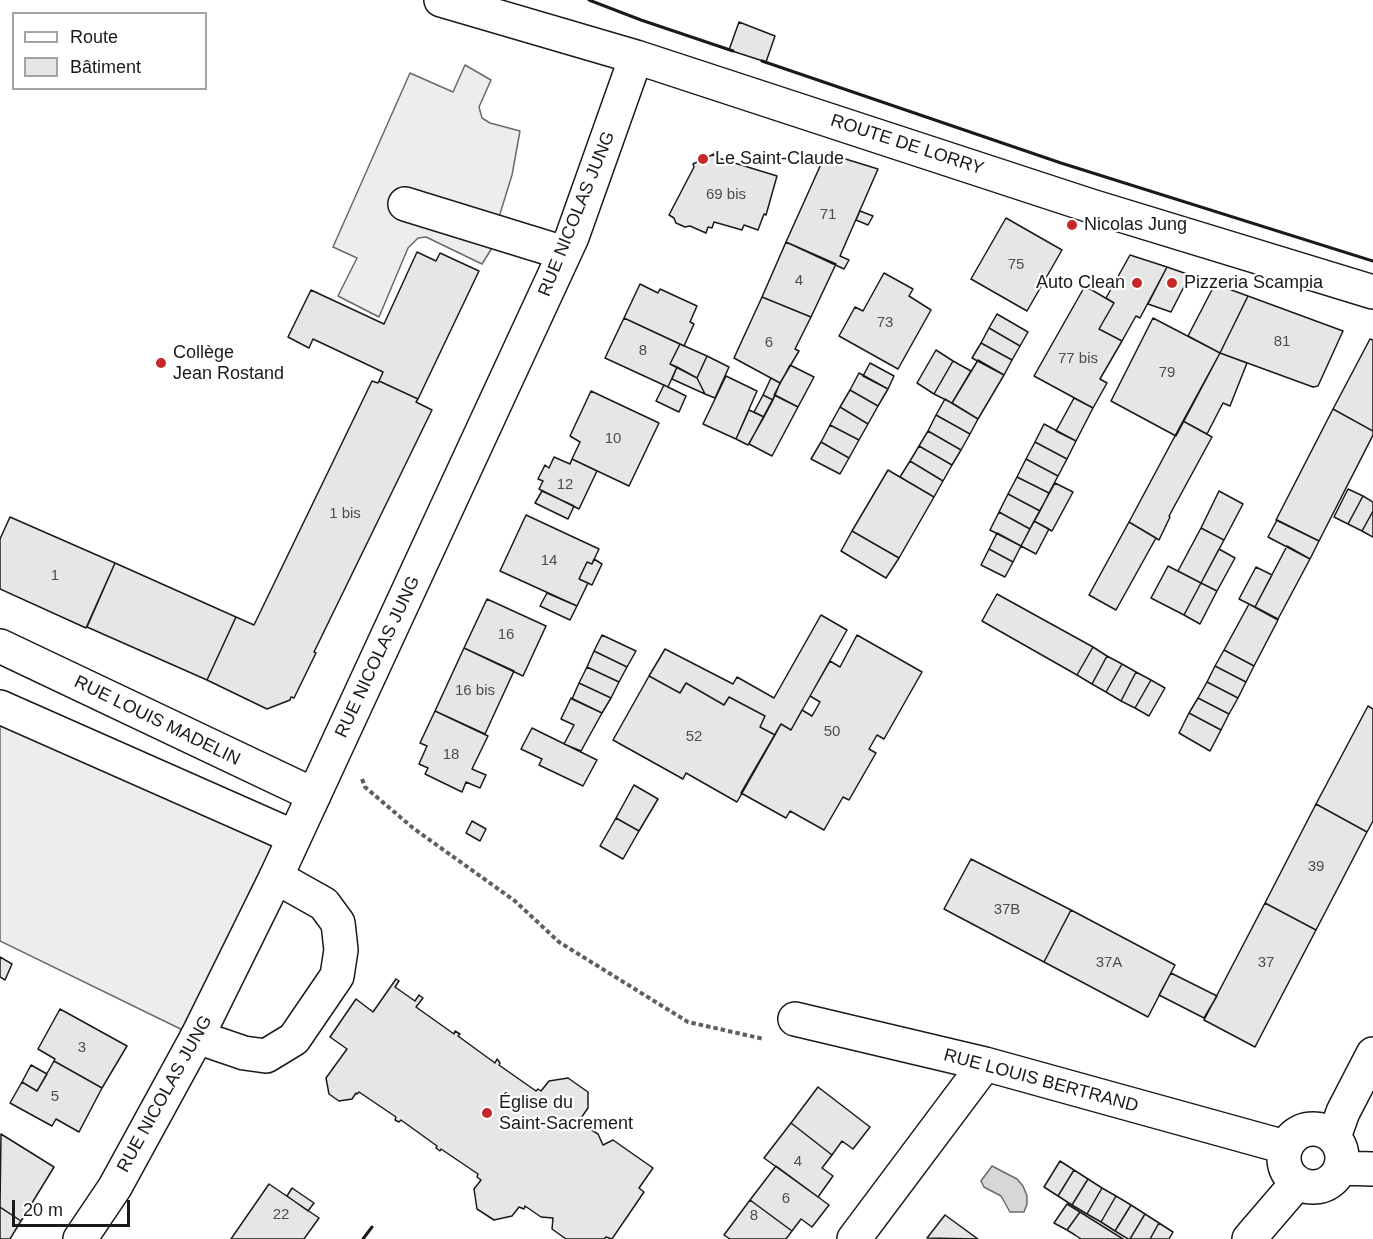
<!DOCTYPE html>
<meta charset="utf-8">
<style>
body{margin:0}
#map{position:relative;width:1373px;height:1239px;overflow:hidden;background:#fff;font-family:Helvetica,sans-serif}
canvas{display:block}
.legend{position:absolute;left:12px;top:12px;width:195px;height:78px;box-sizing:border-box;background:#fff;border:2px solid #a3a3a3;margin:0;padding:8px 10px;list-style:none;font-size:18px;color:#1a1a1a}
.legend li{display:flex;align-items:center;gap:12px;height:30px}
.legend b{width:30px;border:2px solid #a3a3a3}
.scale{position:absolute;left:12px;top:1200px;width:118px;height:27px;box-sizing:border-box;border:3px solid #1a1a1a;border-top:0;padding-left:8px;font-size:18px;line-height:21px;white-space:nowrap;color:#1a1a1a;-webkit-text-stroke:4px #fff;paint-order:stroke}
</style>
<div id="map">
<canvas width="1373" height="1239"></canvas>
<ul class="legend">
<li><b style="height:8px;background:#fff"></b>Route</li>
<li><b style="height:16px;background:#e6e6e6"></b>Bâtiment</li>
</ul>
<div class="scale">20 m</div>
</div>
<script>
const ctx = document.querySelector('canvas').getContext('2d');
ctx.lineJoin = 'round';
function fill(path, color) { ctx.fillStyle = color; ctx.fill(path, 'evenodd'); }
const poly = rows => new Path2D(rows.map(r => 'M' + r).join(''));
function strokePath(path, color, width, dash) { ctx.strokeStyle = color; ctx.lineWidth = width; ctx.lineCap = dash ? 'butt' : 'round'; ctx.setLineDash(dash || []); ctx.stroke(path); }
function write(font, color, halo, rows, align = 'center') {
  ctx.font = font + ' Helvetica,sans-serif'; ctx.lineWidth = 4.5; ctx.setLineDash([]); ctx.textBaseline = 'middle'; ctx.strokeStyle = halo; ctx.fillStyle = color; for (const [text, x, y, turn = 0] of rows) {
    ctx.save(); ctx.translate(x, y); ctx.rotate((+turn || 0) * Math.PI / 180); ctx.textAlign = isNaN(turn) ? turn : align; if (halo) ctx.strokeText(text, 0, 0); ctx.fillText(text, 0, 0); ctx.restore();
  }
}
const built = poly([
 [465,65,491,80,479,107,482,118,490,123,520,131,512,175,499,217,492,248,482,264,426,237,418,238,408,248,379,317,338,296,357,258,333,247,410,73,453,92,465,65],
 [0,707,294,837,197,1037,0,941,0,707]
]);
const water = poly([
 [992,1166,1017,1179,1023,1186,1027,1196,1027,1204,1024,1212,1010,1212,1001,1196,984,1187,981,1181,992,1166]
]);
const building = poly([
 [739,22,775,36,766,62,729,50,739,22],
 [826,153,878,169,840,256,849,260,844,269,786,242,826,153],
 [714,154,715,157,777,176,766,215,764,214,758,230,744,225,742,230,714,222,712,228,708,227,706,233,690,226,685,227,676,223,674,218,669,215,694,167,693,164,714,154],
 [860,211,873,216,868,225,856,220,860,211],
 [1006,218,1062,250,1027,311,971,279,1006,218],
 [786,242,836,264,811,317,762,297,786,242],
 [417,252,436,261,440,253,479,271,418,399,379,381,383,372,313,339,309,348,288,337,311,290,384,324,417,252],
 [1130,255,1167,267,1140,318,1136,316,1122,341,1099,329,1114,303,1106,298,1130,255],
 [1167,267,1190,275,1171,312,1148,304,1167,267],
 [884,273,913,289,909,296,931,310,898,369,839,336,855,307,863,311,884,273],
 [640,284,658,293,660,289,697,306,690,322,694,324,684,346,624,318,640,284],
 [1215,284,1248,296,1220,353,1188,336,1215,284],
 [1085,286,1114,303,1099,329,1122,341,1100,379,1107,383,1093,408,1034,376,1085,286],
 [1248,296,1343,331,1318,386,1313,387,1220,353,1248,296],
 [762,297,811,317,795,349,799,351,780,383,734,358,762,297],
 [997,314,1028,332,1020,346,989,328,997,314],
 [624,318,680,344,670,364,677,367,668,387,605,358,624,318],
 [1153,318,1220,353,1176,436,1111,401,1153,318],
 [989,328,1020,346,1012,360,981,343,989,328],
 [1370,339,1373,340,1373,431,1333,409,1370,339],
 [981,343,1012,360,1004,375,972,358,981,343],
 [680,344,707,356,697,378,670,364,680,344],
 [936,350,953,361,934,394,917,383,936,350],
 [1220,353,1247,363,1230,406,1223,403,1207,434,1183,421,1220,353],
 [707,356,729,367,715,398,705,394,697,378,707,356],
 [978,360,1004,375,978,419,952,403,978,360],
 [953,361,971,371,952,403,934,394,953,361],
 [870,363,894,376,888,389,863,376,870,363],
 [790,365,814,377,798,407,774,395,790,365],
 [677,367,697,378,705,394,672,379,677,367],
 [859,373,888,389,878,406,850,390,859,373],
 [726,376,757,391,736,439,703,424,726,376],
 [771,378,780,383,773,400,763,395,771,378],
 [372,381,378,383,379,381,418,399,416,402,432,410,314,652,316,653,294,698,291,697,290,700,267,709,207,680,236,617,254,625,372,381],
 [664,385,686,396,679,412,656,401,664,385],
 [850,390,878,406,868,424,840,407,850,390],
 [591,391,659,423,629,486,572,459,580,442,570,436,591,391],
 [763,395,773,400,764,417,754,412,763,395],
 [775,395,798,407,772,456,749,444,775,395],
 [1074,398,1093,408,1076,441,1056,431,1074,398],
 [945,399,978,419,970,434,936,415,945,399],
 [840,407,868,424,859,440,830,425,840,407],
 [1333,409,1373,431,1373,435,1319,541,1276,520,1333,409],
 [749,410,764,417,748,445,736,439,749,410],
 [936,415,970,434,961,450,928,431,936,415],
 [1183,421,1212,437,1169,516,1170,517,1159,540,1129,522,1183,421],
 [1044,424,1076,441,1067,459,1035,442,1044,424],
 [830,425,859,440,849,458,821,442,830,425],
 [928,431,961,450,952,465,919,446,928,431],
 [821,442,849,458,840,474,811,459,821,442],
 [1035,442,1067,459,1058,476,1026,459,1035,442],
 [919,446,952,465,943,481,910,461,919,446],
 [554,457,570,464,572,459,597,471,579,509,539,489,543,481,538,479,545,465,549,468,554,457],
 [1026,459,1058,476,1049,493,1017,477,1026,459],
 [910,461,943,481,934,497,900,477,910,461],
 [888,470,934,497,899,558,852,531,888,470],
 [1017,477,1049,493,1040,511,1008,494,1017,477],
 [1055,483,1073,492,1052,531,1034,521,1055,483],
 [1348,489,1363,496,1348,524,1334,517,1348,489],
 [542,491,574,506,568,519,535,503,542,491],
 [1219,491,1243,504,1224,540,1201,528,1219,491],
 [1008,494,1040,511,1030,529,999,512,1008,494],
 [1363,496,1373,502,1373,511,1362,531,1348,524,1363,496],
 [1373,511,1373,537,1362,531,1373,511],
 [999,512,1030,529,1021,546,990,530,999,512],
 [526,515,599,549,592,564,587,562,579,579,588,583,577,606,500,571,526,515],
 [10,517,115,563,86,628,0,589,0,539,10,517],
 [1277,520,1319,541,1310,559,1268,537,1277,520],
 [1034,521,1049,529,1036,554,1021,546,1034,521],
 [1129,522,1156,538,1116,610,1089,595,1129,522],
 [1201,528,1224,540,1201,583,1178,571,1201,528],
 [852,531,899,558,886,578,841,551,852,531],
 [997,533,1021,546,1013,562,989,549,997,533],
 [1287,546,1310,559,1278,619,1255,607,1287,546],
 [989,549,1013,562,1005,577,981,565,989,549],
 [1219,549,1235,558,1217,591,1201,583,1219,549],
 [594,559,602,564,592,585,579,579,587,562,592,564,594,559],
 [115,563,236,617,207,680,87,627,115,563],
 [1168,566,1201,583,1184,615,1151,598,1168,566],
 [1256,567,1272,575,1255,607,1239,599,1256,567],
 [1201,583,1217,591,1200,624,1184,615,1201,583],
 [547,593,577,606,570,620,540,606,547,593],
 [997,594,1093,647,1077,675,982,621,997,594],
 [487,599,546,626,523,676,464,648,487,599],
 [1249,604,1278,620,1254,666,1224,650,1249,604],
 [821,615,847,630,791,730,781,724,775,735,760,727,765,716,729,697,724,705,686,683,680,693,649,676,665,649,733,684,737,677,774,698,821,615],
 [602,635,636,651,627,667,594,651,602,635],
 [857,635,922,672,884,739,877,735,869,749,876,753,849,800,843,797,824,830,790,811,786,818,741,793,781,724,791,730,802,710,812,716,820,702,810,696,830,661,840,667,857,635],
 [1093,647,1107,656,1092,684,1077,675,1093,647],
 [464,648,514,671,485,734,435,711,464,648],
 [1224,650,1254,666,1246,682,1215,666,1224,650],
 [594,651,627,667,619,682,587,667,594,651],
 [1107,656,1122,664,1106,692,1092,684,1107,656],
 [1122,664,1136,672,1121,701,1106,692,1122,664],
 [1215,666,1246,682,1238,698,1207,682,1215,666],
 [587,667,619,682,611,698,579,683,587,667],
 [1136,672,1151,680,1135,708,1121,701,1136,672],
 [649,676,680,693,686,683,724,705,729,697,765,716,760,727,775,735,737,802,686,773,683,779,613,740,649,676],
 [1151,680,1165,688,1149,716,1135,708,1151,680],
 [1207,682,1238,698,1229,714,1198,698,1207,682],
 [579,683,611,698,602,713,572,699,579,683],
 [571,698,602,713,581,751,564,744,574,725,561,719,571,698],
 [1198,698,1229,714,1221,730,1189,713,1198,698],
 [1368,706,1373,709,1373,821,1367,832,1316,804,1368,706],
 [435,711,488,736,472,769,486,775,480,788,466,782,462,792,425,774,428,768,419,764,427,746,420,743,435,711],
 [1189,713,1221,730,1210,751,1179,733,1189,713],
 [532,728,597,760,583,786,539,765,542,759,521,749,532,728],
 [634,785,658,799,639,831,616,818,634,785],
 [1316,804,1367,832,1316,930,1265,903,1316,804],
 [616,818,639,831,623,859,600,846,616,818],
 [472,821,486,829,480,841,466,833,472,821],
 [971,859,1071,910,1044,962,944,909,971,859],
 [1265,903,1316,930,1255,1047,1204,1020,1265,903],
 [1071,910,1175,965,1148,1017,1044,962,1071,910],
 [0,957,12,964,5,980,0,977,0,957],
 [1171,973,1217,996,1204,1018,1159,995,1171,973],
 [396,979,399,981,395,987,415,1001,419,995,423,998,416,1007,454,1034,455,1031,460,1034,458,1036,495,1063,497,1059,500,1063,499,1065,536,1091,538,1089,541,1091,549,1081,568,1078,588,1092,588,1108,581,1118,584,1121,582,1124,598,1134,603,1145,613,1140,653,1168,639,1188,644,1192,612,1239,606,1237,604,1239,566,1239,552,1229,553,1218,541,1217,525,1206,524,1209,519,1207,512,1216,494,1220,477,1209,474,1189,481,1180,477,1177,478,1174,441,1149,440,1151,436,1148,437,1146,401,1120,399,1122,395,1120,396,1117,359,1092,357,1094,356,1093,352,1099,339,1101,329,1094,326,1078,347,1049,330,1037,356,999,373,1012,396,979],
 [60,1009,127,1046,102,1088,54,1061,55,1059,38,1049,60,1009],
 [54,1061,102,1088,79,1132,56,1119,52,1126,10,1103,22,1082,37,1091,54,1061],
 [31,1065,47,1074,37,1091,22,1082,31,1065],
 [818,1087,870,1127,853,1149,842,1141,832,1155,791,1123,818,1087],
 [791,1123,832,1155,822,1168,833,1176,818,1197,764,1158,791,1123],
 [1,1134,54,1167,21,1221,0,1207,1,1134],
 [1060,1161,1074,1170,1058,1196,1044,1187,1060,1161],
 [776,1166,829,1205,812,1227,801,1219,792,1231,750,1200,776,1166],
 [1074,1170,1088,1179,1072,1205,1058,1196,1074,1170],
 [1088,1179,1102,1188,1087,1214,1072,1205,1088,1179],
 [269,1184,319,1218,304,1239,231,1239,269,1184],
 [292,1188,314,1203,308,1211,287,1196,292,1188],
 [1102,1188,1116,1196,1101,1222,1087,1214,1102,1188],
 [1116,1196,1131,1205,1115,1231,1101,1222,1116,1196],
 [750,1200,792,1231,786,1239,730,1239,724,1235,750,1200],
 [1067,1204,1080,1212,1067,1230,1054,1223,1067,1204],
 [1131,1205,1145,1214,1130,1239,1128,1239,1115,1231,1131,1205],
 [0,1207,21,1221,10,1239,0,1239,0,1207],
 [1080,1212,1123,1239,1081,1239,1075,1235,1067,1230,1080,1212],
 [1145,1214,1159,1223,1150,1239,1130,1239,1145,1214],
 [945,1215,978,1239,927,1238,945,1215],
 [1159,1223,1173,1232,1169,1239,1150,1239,1159,1223]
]);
const path = poly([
 [362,779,365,787,413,828,515,901,559,942,688,1022,764,1039]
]);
const minor = poly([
 [405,204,564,253],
 [0,646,314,795],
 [0,707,294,837],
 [795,1019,985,1064,1285,1147],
 [197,1037,244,1053,266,1056,294,1039,337,976,341,950,338,923,324,904,276,877],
 '1284 1158a29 29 0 1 1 58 0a29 29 0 1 1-58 0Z',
 [1334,1137,1343,1112,1373,1054],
 [1341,1168,1373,1169],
 [854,1239,985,1064],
 [1249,1239,1297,1183]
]);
const major = poly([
 [441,0,636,57,1091,206,1373,292],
 [80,1239,115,1187,197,1037,276,877,572,237,636,57]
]);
const wall = poly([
 [589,0,641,20,733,51],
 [762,61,1061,163,1373,261],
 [363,1239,372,1227]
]);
const markers = [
 [703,159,6,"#c62828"],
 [1072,225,6,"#c62828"],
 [1137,283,6,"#c62828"],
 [1172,283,6,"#c62828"],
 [161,363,6,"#c62828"],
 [487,1113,6,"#c62828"]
];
const numberNames = [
 ["69 bis",726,195],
 ["71",828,215],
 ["75",1016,265],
 ["4",799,281],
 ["73",885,323],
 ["81",1282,342],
 ["6",769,343],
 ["8",643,351],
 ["77 bis",1078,359],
 ["79",1167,373],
 ["10",613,439],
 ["12",565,485],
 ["1 bis",345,514],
 ["14",549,561],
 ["1",55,576],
 ["16",506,635],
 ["16 bis",475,691],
 ["50",832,732],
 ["52",694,737],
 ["18",451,755],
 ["39",1316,867],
 ["37B",1007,910],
 ["37A",1109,963],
 ["37",1266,963],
 ["3",82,1048],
 ["5",55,1097],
 ["4",798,1162],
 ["6",786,1199],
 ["22",281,1215],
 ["8",754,1216]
];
const streetNames = [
 ["ROUTE DE LORRY",907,145,18],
 ["RUE NICOLAS JUNG",577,214,-68],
 ["RUE NICOLAS JUNG",378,657,-65],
 ["RUE LOUIS MADELIN",157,721,26],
 ["RUE LOUIS BERTRAND",1041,1081,15],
 ["RUE NICOLAS JUNG",165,1094,-61]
];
const poiNames = [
 ["Le Saint-Claude",715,159],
 ["Nicolas Jung",1084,225],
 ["Auto Clean",1125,283,"right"],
 ["Pizzeria Scampia",1184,283],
 ["Collège",173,353],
 ["Jean Rostand",173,374],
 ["Église du",499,1103],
 ["Saint-Sacrement",499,1124]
];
fill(built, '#ededed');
strokePath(built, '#6a6a6a', 1.5);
fill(water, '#d7d7d7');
strokePath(water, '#6a6a6a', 1.5);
fill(building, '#e6e6e6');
strokePath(building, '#1a1a1a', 1.5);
strokePath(minor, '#1a1a1a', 36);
strokePath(major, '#1a1a1a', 36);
strokePath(path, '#5f5f5f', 4, [4.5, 3]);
strokePath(minor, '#fff', 33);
strokePath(major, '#fff', 33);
strokePath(wall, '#1a1a1a', 3);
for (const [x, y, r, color] of markers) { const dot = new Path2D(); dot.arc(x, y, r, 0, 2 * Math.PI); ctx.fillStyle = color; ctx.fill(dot); strokePath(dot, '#fff', 2); }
write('15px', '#4d4d4d', null, numberNames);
write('18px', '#1a1a1a', '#fff', streetNames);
write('18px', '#1a1a1a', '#fff', poiNames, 'left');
</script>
